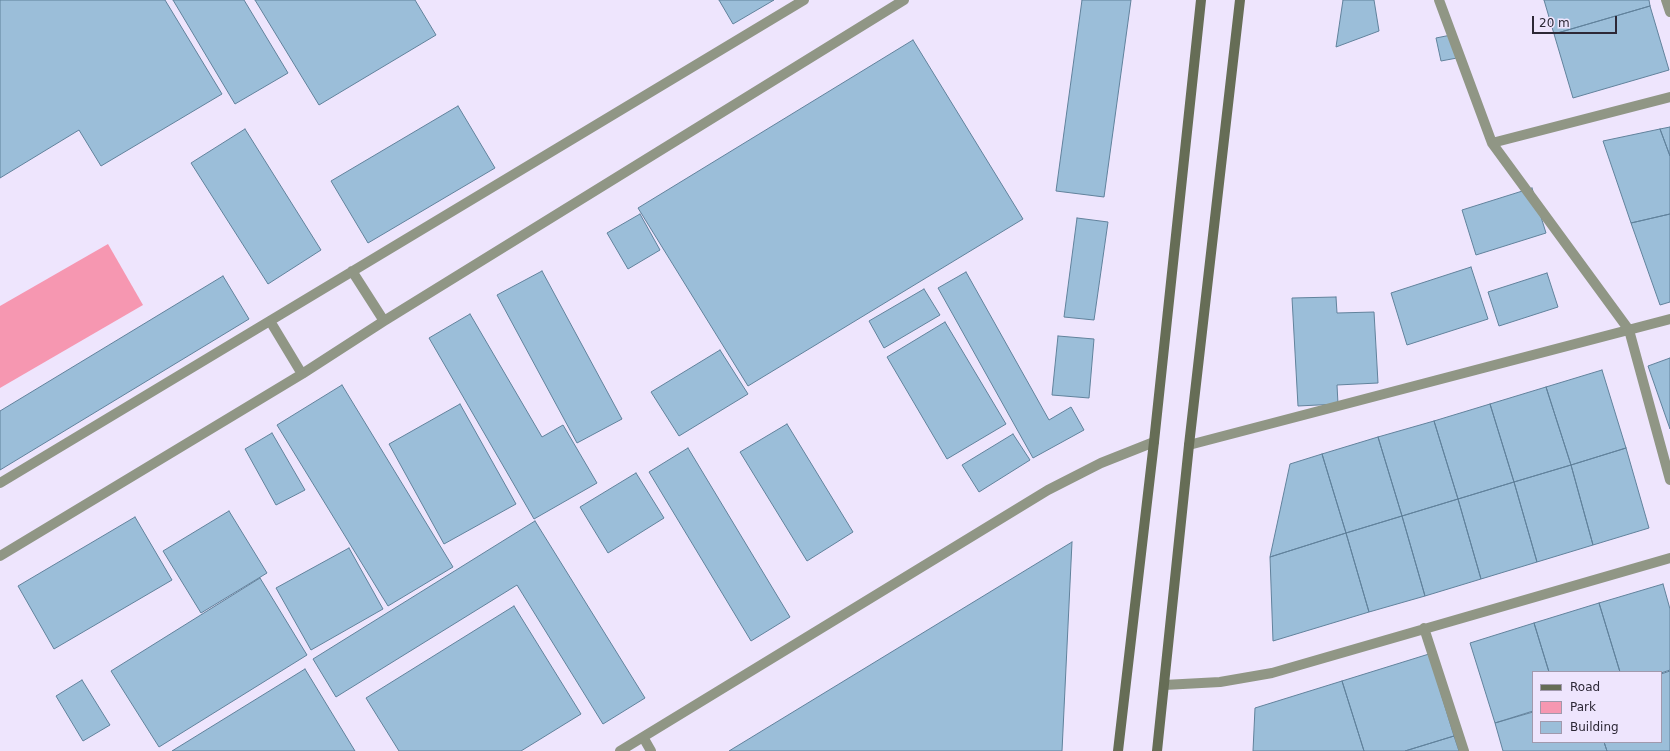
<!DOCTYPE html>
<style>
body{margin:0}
#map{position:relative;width:1670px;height:751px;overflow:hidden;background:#eee5fd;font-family:"DejaVu Sans",sans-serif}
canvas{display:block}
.legend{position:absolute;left:1532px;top:671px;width:130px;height:72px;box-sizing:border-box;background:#eee5fd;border:1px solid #a199ad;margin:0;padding:5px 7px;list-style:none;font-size:12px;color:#2d2836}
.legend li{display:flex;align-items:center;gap:8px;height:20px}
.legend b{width:20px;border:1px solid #a199ad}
.scale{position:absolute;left:1532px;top:16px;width:85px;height:18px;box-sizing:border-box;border:2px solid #2d2836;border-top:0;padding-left:5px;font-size:12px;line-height:14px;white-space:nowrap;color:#2d2836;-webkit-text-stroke:3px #eee5fd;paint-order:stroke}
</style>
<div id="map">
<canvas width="1670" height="751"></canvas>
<ul class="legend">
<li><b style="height:5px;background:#666d56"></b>Road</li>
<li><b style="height:11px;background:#f697b1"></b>Park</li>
<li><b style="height:11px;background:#9bbed9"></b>Building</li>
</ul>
<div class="scale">20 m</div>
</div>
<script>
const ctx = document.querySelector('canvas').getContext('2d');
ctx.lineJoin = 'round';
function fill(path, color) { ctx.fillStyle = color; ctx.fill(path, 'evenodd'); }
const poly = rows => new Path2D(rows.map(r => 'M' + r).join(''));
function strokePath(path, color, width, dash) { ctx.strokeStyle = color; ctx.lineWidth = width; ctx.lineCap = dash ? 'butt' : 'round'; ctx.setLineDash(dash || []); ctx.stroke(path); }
const green = poly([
 [108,244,143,305,0,388,0,306]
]);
const building = poly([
 [0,0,165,0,222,94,101,166,79,130,0,178,0,0],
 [173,0,244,0,288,73,235,104,173,0],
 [255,0,415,0,436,35,319,105,255,0],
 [719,0,774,0,733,24,719,0],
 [1082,0,1131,0,1104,197,1056,191,1082,0],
 [1343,0,1374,0,1379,31,1336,47,1343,0],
 [1544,0,1649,0,1650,6,1554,34,1544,0],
 [1650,6,1669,70,1573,98,1554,34,1650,6],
 [1451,35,1457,58,1441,61,1436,38,1451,35],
 [913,40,1023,219,748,386,638,208,913,40],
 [458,106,495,168,368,243,331,181,458,106],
 [1670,127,1670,156,1660,129,1670,127],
 [245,129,321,250,268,284,191,163,245,129],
 [1660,129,1670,156,1670,214,1631,223,1603,141,1660,129],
 [1532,188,1546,233,1476,255,1462,210,1532,188],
 [640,214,660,250,628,269,607,233,640,214],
 [1670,214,1670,302,1660,305,1631,223,1670,214],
 [1077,218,1108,222,1094,320,1064,317,1077,218],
 [1471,267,1488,319,1407,345,1391,293,1471,267],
 [542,271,622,419,577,443,497,295,542,271],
 [966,272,1049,420,1071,407,1084,430,1033,458,938,288,966,272],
 [1547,273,1558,307,1499,326,1488,292,1547,273],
 [223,276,249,319,0,470,0,411,223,276],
 [924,289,940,315,884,348,869,321,924,289],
 [1336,297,1337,313,1374,312,1378,383,1337,385,1338,404,1298,406,1292,298,1336,297],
 [470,314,542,437,563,425,597,483,534,519,429,338,470,314],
 [945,322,1006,424,947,459,887,357,945,322],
 [1058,336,1094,339,1089,398,1052,395,1058,336],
 [720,350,748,394,679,436,651,392,720,350],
 [1670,358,1670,429,1648,366,1670,358],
 [1602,370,1626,448,1571,465,1546,387,1602,370],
 [342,385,453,567,388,606,277,425,342,385],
 [1546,387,1571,465,1514,482,1490,404,1546,387],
 [460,404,516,504,444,544,389,444,460,404],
 [1490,404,1514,482,1458,499,1434,421,1490,404],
 [1434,421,1458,499,1402,516,1378,437,1434,421],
 [787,424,853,532,807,561,740,452,787,424],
 [272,433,305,490,276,505,245,449,272,433],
 [1013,434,1030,460,979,492,962,465,1013,434],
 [1378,437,1402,516,1346,533,1322,454,1378,437],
 [688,448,790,617,751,641,649,472,688,448],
 [1626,448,1649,528,1593,545,1571,465,1626,448],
 [1322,454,1346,533,1270,557,1290,464,1322,454],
 [1571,465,1593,545,1537,562,1514,482,1571,465],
 [636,473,664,518,608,553,580,507,636,473],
 [1514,482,1537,562,1481,579,1458,499,1514,482],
 [1458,499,1481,579,1425,596,1402,516,1458,499],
 [229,511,267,573,201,613,163,551,229,511],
 [1402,516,1425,596,1369,612,1346,533,1402,516],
 [135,517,172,580,54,649,18,586,135,517],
 [535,521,645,698,603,724,517,585,336,697,313,659,535,521],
 [1346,533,1369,612,1273,641,1270,557,1346,533],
 [1072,542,1062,751,729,751,1072,542],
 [349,548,383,609,311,650,276,588,349,548],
 [260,578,307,655,159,747,111,671,260,578],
 [1663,584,1670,609,1670,670,1661,673,1620,672,1599,603,1663,584],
 [1599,603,1620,672,1549,672,1534,623,1599,603],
 [514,606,581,714,521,751,399,751,366,698,514,606],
 [1534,623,1549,672,1533,672,1533,711,1495,723,1470,643,1534,623],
 [1429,654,1454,736,1405,751,1364,751,1342,681,1429,654],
 [305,669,355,751,172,751,305,669],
 [1670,671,1670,751,1607,751,1604,742,1661,742,1661,674,1670,671],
 [82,680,110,725,83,741,56,696,82,680],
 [1342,681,1364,751,1253,751,1255,708,1342,681],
 [1533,712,1533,742,1604,742,1607,751,1503,751,1495,723,1533,712],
 [1454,736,1459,751,1405,751,1454,736]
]);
const street = poly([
 [1439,0,1492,143,1629,330,1670,480],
 [1666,0,1670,12],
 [1492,143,1670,97],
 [352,271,384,321],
 [270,321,302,374],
 [1189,445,1670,319],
 [0,483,804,0],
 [0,556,302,374,384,321,904,0],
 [1424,628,1464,751],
 [1164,685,1220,682,1272,673,1670,558],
 [643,737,651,751],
 [620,751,1048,490,1101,463,1154,442]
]);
const secondary = poly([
 [1118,751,1154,442,1201,0],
 [1157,751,1189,445,1240,0]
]);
fill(green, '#f697b1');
fill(building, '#9bbed9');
strokePath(building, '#61829c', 1);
strokePath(street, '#909685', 10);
strokePath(secondary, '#666d56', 10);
</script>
